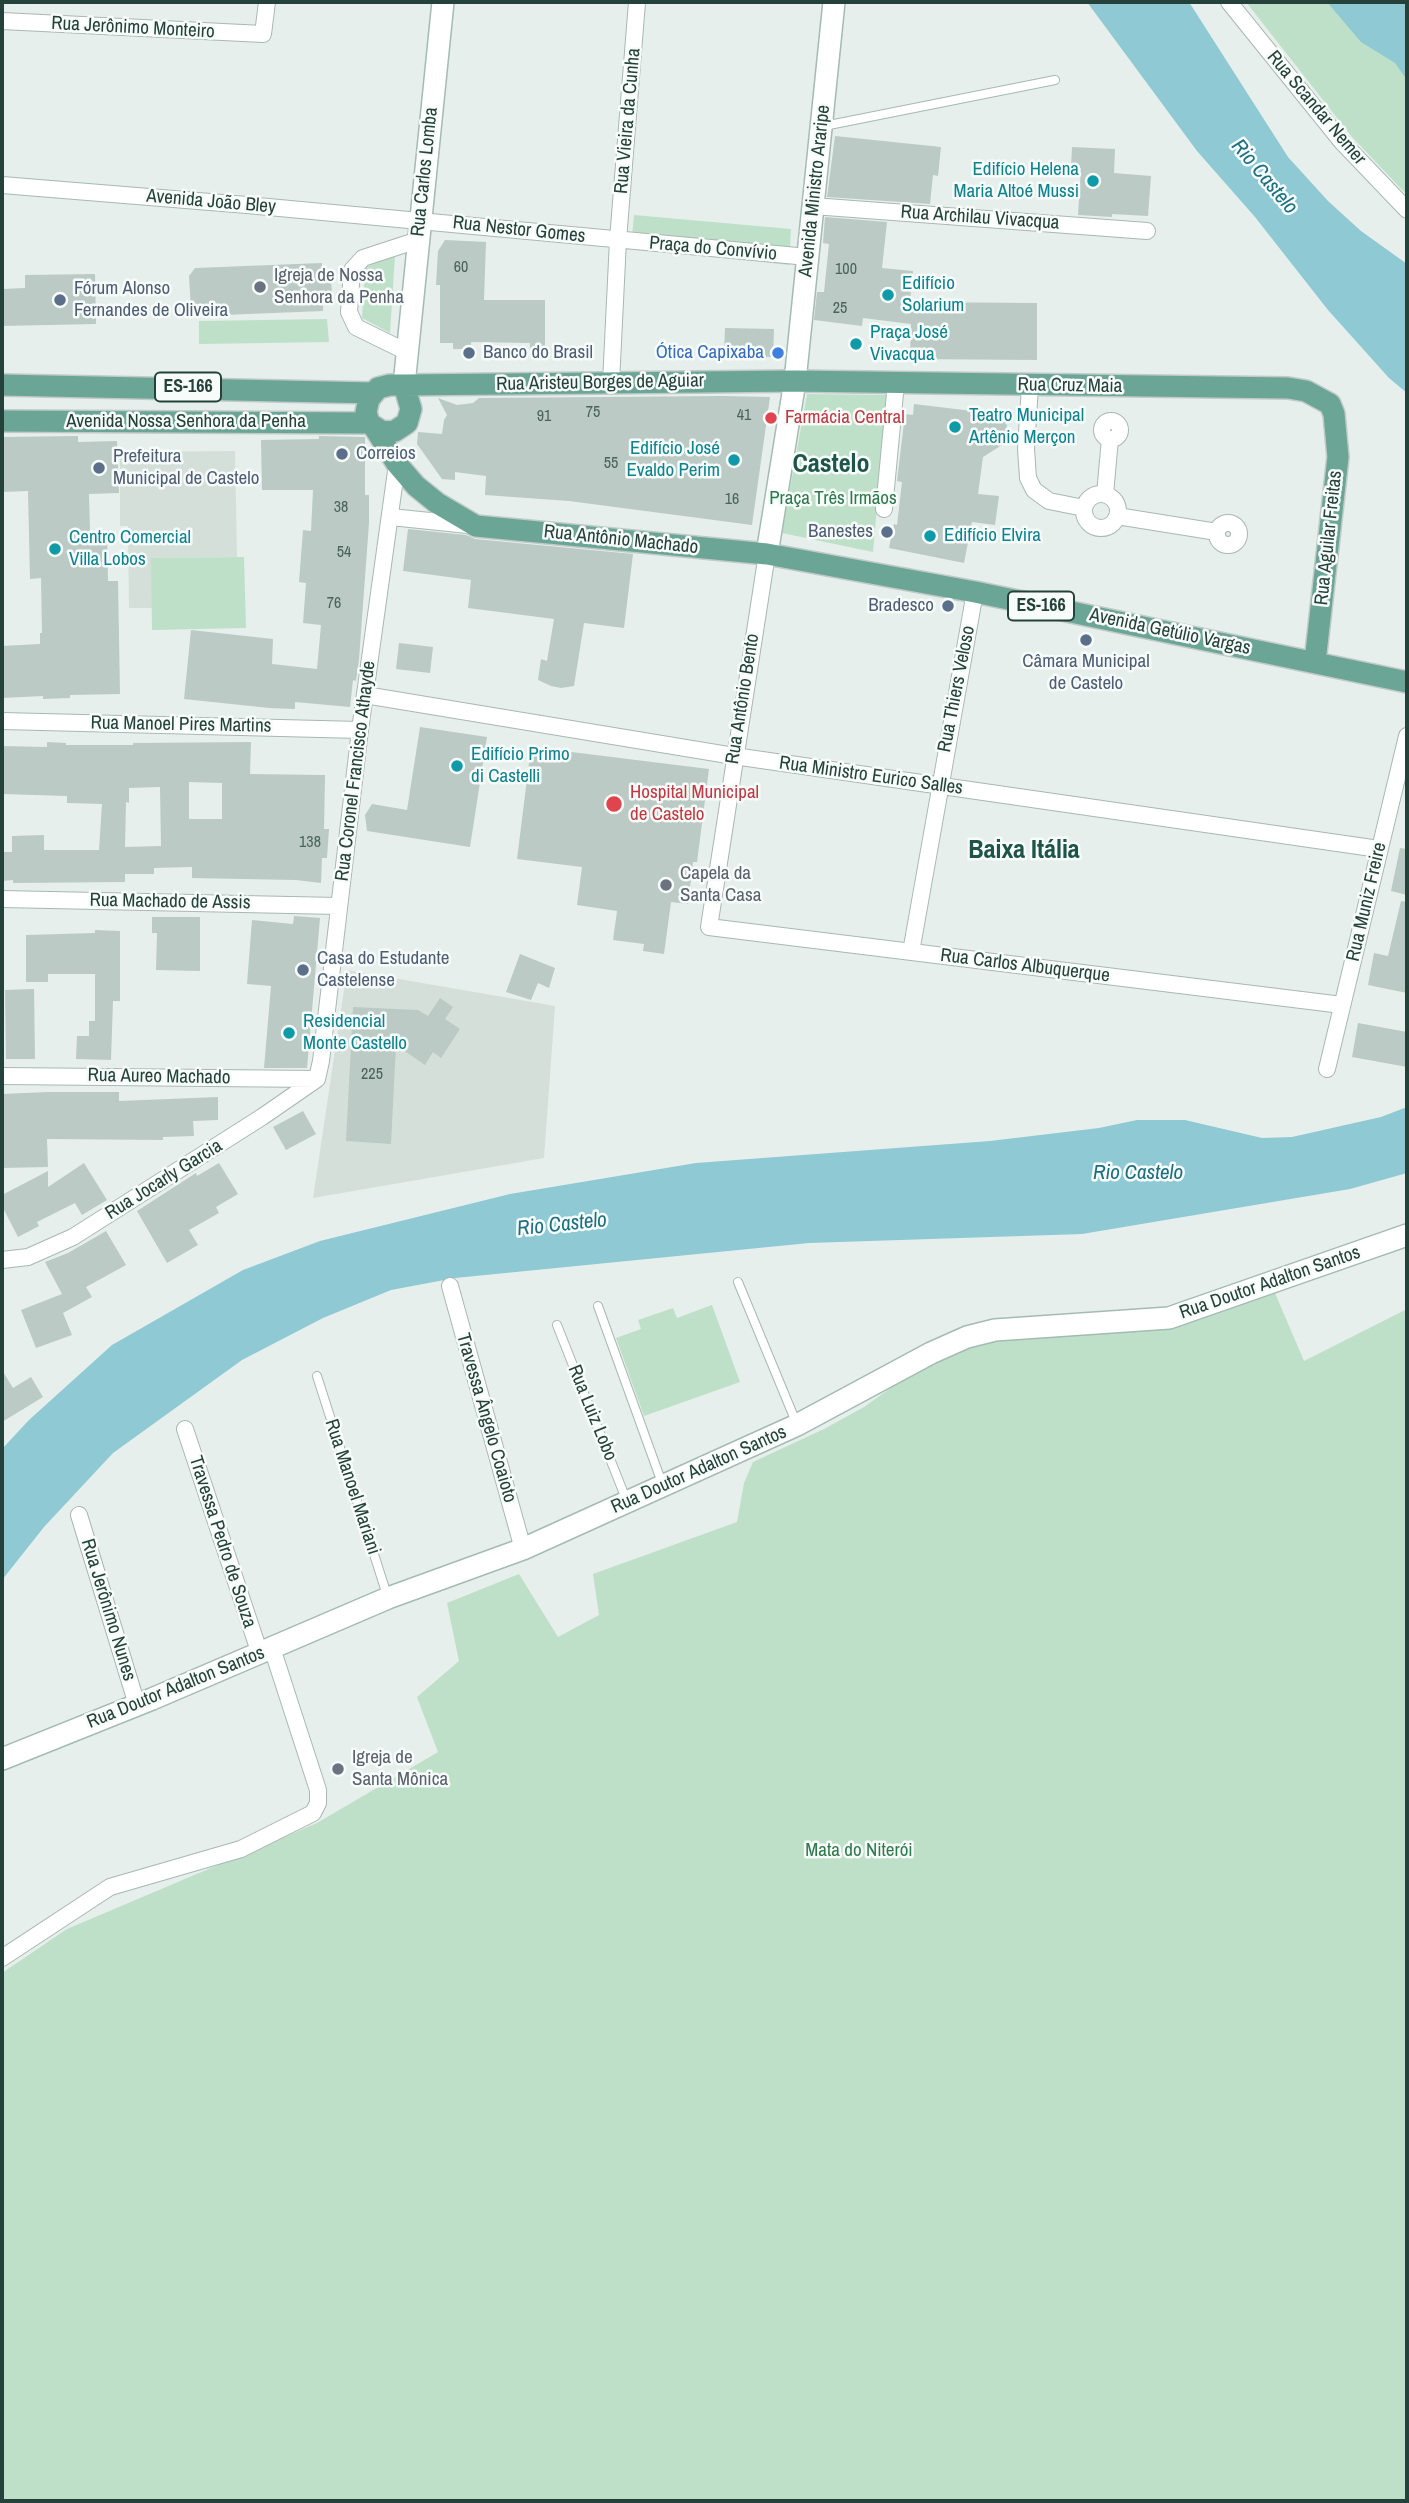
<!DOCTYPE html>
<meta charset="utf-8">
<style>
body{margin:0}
#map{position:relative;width:1409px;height:2503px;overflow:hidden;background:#e6efeb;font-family:"Archivo Narrow",sans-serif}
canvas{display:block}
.frame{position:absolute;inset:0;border:4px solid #24423a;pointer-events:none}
</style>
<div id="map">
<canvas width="1409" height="2503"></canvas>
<div class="frame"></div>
</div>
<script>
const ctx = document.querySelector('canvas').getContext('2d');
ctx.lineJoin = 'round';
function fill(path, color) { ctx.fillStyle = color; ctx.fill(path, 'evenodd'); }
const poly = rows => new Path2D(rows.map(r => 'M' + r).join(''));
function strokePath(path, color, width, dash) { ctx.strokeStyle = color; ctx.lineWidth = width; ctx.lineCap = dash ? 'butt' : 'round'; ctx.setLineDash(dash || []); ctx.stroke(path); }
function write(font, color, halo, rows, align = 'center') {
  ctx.font = font + ' "Archivo Narrow",sans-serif'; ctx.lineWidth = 5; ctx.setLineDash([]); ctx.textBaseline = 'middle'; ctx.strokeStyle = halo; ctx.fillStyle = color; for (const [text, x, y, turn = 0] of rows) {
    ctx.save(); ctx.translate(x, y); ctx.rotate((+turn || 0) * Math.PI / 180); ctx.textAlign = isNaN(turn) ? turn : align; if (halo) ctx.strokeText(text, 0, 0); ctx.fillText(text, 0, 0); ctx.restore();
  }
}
const built = poly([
 [235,451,237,557,152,558,152,608,129,608,128,526,120,526,120,452],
 [347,970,555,1006,544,1158,313,1198]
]);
const green = poly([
 [1246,2,1407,2,1407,195,1352,137],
 [634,215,791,229,789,265,631,247],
 [395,255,390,333,362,318,365,267],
 [327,319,329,342,199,344,199,321],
 [807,394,887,395,873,552,782,533],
 [244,557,246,628,152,630,151,558],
 [1275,1293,1304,1361,1407,1309,1407,2501,2,2501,2,1973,67,1929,317,1823,438,1752,417,1697,459,1661,447,1603,519,1574,558,1637,599,1615,593,1574,737,1522,744,1483,753,1462,824,1429,864,1407,910,1374,958,1350,1010,1335,1211,1314],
 [712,1305,740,1382,644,1416,616,1338,641,1329,638,1320,673,1308,677,1318]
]);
const water = poly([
 [1087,2,1189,2,1288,157,1328,201,1361,231,1407,264,1407,393,1389,378,1328,310,1255,217,1197,151],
 [1327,2,1382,2,1386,4,1390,2,1407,2,1407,80,1395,63,1361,42],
 [1407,1107,1407,1173,1350,1189,1082,1234,809,1243,455,1278,391,1290,323,1318,242,1360,113,1453,44,1527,2,1580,2,1449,29,1420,112,1345,243,1270,320,1241,510,1194,696,1163,990,1141,1099,1128,1137,1120,1185,1120,1262,1138,1292,1137,1381,1117]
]);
const building = poly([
 [835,136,941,147,938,176,933,175,930,204,827,197],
 [1072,147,1115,149,1114,173,1151,176,1148,216,1112,214,1112,217,1078,215,1081,168,1071,167],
 [825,217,887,222,882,268,913,271,910,302,1037,303,1037,360,910,359,911,324,863,318,862,326,814,320,817,292,824,292,829,244,823,243],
 [445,240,486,242,484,300,545,300,545,347,530,348,530,343,471,342,471,349,453,349,453,343,440,343,440,285,436,285,438,251],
 [322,263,322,278,331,278,332,296,323,296,323,311,199,316,191,310,189,276,195,268],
 [95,274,96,324,2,326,2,289,25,288,25,275],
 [725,328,774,329,773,357,724,356],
 [723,396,770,397,752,525,569,501,485,495,486,476,455,472,455,480,442,479,417,444,418,432,442,434,444,420,447,415,438,398,457,405,473,403,479,398],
 [914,404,997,414,1007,425,1005,443,983,457,978,494,999,496,995,525,972,522,964,563,889,548,894,524,897,525,902,482,897,481,905,414,913,415],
 [78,436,78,442,117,441,119,493,89,494,90,532,107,532,108,581,118,581,120,694,70,695,70,698,43,699,43,696,2,698,2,646,40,644,40,633,42,633,41,578,30,579,28,491,2,492,2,437],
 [319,436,365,437,365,495,369,495,369,523,359,659,356,681,353,680,350,707,295,702,295,709,269,708,184,699,191,630,273,639,272,664,317,669,321,625,303,623,306,583,299,582,303,530,311,531,313,490,262,490,261,440,319,439],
 [408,529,466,535,475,539,633,554,624,628,584,623,574,686,561,688,551,686,538,680,541,659,547,661,554,619,468,608,471,580,403,571],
 [399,643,433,647,430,673,396,669],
 [420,727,487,737,470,847,367,831,365,815,372,804,407,810],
 [47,742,66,743,66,745,133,745,133,743,251,742,250,774,325,775,324,829,329,829,327,858,322,858,321,883,296,880,192,878,192,867,154,868,154,874,125,874,125,882,13,883,13,880,2,881,2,852,12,852,12,836,44,835,44,850,99,850,102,804,67,803,67,796,2,794,2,746,47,747],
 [189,782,222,783,222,819,189,819],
 [160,787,161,846,125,847,126,802,129,803,129,788],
 [531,747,709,769,697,862,693,862,688,904,671,902,664,954,643,951,644,944,613,940,617,911,577,905,582,867,517,859],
 [1400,848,1407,849,1407,895,1391,891],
 [1401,901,1407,902,1407,993,1368,985,1374,953,1388,956],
 [294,916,320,918,307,1068,264,1068,271,986,247,984,252,920,293,924],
 [152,917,200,917,200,971,156,970,157,933,152,933],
 [95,930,120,931,120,1001,113,1001,111,1060,76,1059,77,1036,89,1036,89,1021,95,1021,95,974,48,974,48,982,26,982,26,935,95,933],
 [520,954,555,968,549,988,538,983,531,1000,506,992],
 [34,989,35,1059,6,1059,5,990],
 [440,998,453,1007,445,1019,460,1029,441,1058,433,1052,425,1065,396,1045,391,1144,346,1141,353,1007,418,1010,428,1016],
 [1358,1023,1407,1032,1407,1067,1352,1057],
 [48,1092,119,1092,119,1101,218,1097,218,1120,193,1121,194,1136,163,1137,163,1140,47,1139,48,1167,2,1168,2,1094],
 [303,1111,316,1134,286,1150,273,1127],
 [84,1163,107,1200,82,1215,75,1203,37,1222,39,1226,18,1237,2,1206,2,1195,48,1171,48,1187],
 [219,1163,238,1194,216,1207,219,1213,189,1230,198,1245,167,1263,137,1211,196,1173,197,1176],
 [106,1231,126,1265,86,1287,92,1297,63,1313,72,1335,36,1348,21,1310,62,1294,45,1262,68,1253],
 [2,1370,13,1388,31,1377,43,1397,2,1422]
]);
const lane = poly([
 [824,126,1055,80],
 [738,1282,796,1422],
 [598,1306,662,1483],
 [557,1325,626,1499],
 [317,1376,387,1595]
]);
const street = poly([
 [1229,2,1342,142,1407,210],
 [2,21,263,34,267,2],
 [2,185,247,205,808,257],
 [813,206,1147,231],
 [407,352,356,327,349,312,352,270,363,258,418,240],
 [611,383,618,240,637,2],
 [1030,386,1026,449,1028,478,1034,490,1049,501,1084,508],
 '1102 430a9 9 0 1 1 18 0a9 9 0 1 1-18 0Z',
 [1105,494,1110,439],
 '1084 511a17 17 0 1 1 34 0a17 17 0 1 1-34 0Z',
 [884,509,896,383],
 [1117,516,1217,532],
 [391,517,468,525],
 '1217 534a11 11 0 1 1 22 0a11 11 0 1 1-22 0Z',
 [767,554,709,927,1342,1005],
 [365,695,734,756,1379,849],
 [2,721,360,730],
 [2,899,338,906],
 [911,952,975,592],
 [1327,1069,1407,736],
 [2,1076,317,1079],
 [317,1079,321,1061,360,730,397,464],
 [2,1260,28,1257,73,1237,262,1117,317,1079],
 [450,1286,523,1549],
 [185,1429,260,1654],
 [79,1515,137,1705],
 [2,1958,110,1887,241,1849,313,1813,318,1803,318,1790,272,1648]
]);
const secondary = poly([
 [404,385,443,2],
 [767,554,795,381,834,2],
 [2,1759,152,1699,388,1598,523,1549,797,1425,931,1353,967,1337,995,1330,1169,1318,1407,1235]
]);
const primary = poly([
 [2,385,374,393],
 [390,385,404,385,411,409,407,423,395,431,388,432,381,431,369,423,366,412,369,399,374,393,378,388,390,385],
 [404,385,795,381,1288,388,1306,391,1330,404,1334,414,1338,457,1315,662],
 [2,421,369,423],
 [374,427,397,464,416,486,437,503,476,526,767,554,975,592,1407,682]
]);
const markers = [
 [1093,181,7,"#0f9aa8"],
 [260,287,7,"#6b7280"],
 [888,295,7,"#0f9aa8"],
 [60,300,7,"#5c6f8a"],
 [856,344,7,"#0f9aa8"],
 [469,353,7,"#5c6f8a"],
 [778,353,7,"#3f7fe0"],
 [771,418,7,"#e0444e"],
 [955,427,7,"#0f9aa8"],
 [342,454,7,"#5c6f8a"],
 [734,460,7,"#0f9aa8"],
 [99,468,7,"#5c6f8a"],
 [887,532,7,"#5c6f8a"],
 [930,536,7,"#0f9aa8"],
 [55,549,7,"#0f9aa8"],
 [948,606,7,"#5c6f8a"],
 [1086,640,7,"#5c6f8a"],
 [457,766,7,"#0f9aa8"],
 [614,804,9,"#e0444e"],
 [666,885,7,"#6b7280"],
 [303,970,7,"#5c6f8a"],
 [289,1033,7,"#0f9aa8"],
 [338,1769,7,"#6b7280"]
];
const numberNames = [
 ["60",461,268],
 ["100",846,270],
 ["25",840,309],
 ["75",593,413],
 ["41",744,416],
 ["91",544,417],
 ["55",611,464],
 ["16",732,500],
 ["38",341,508],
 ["54",344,553],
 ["76",334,604],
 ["138",310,843],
 ["225",372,1075]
];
const shields = [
 [188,387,66],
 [1041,606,66]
];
const shieldNames = [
 ["ES-166",188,387],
 ["ES-166",1041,606]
];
const streetNames = [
 ["Rua Jerônimo Monteiro",133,28,3],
 ["Rua Scandar Nemer",1316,108,50],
 ["Rua Vieira da Cunha",628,121,-85],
 ["Rua Carlos Lomba",425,172,-84],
 ["Avenida Ministro Araripe",815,191,-84],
 ["Avenida João Bley",211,202,5],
 ["Rua Archilau Vivacqua",980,218,4],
 ["Rua Nestor Gomes",519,230,6],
 ["Praça do Convívio",713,249,5],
 ["Rua Aristeu Borges de Aguiar",600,383,-1],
 ["Rua Cruz Maia",1070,386,1],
 ["Avenida Nossa Senhora da Penha",186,422],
 ["Rua Aguilar Freitas",1329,538,-84],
 ["Rua Antônio Machado",621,540,6],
 ["Avenida Getúlio Vargas",1170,632,12],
 ["Rua Thiers Veloso",957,689,-79],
 ["Rua Antônio Bento",743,699,-81],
 ["Rua Manoel Pires Martins",181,725,1],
 ["Rua Coronel Francisco Athayde",356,771,-83],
 ["Rua Ministro Eurico Salles",871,776,8],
 ["Rua Machado de Assis",170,902,1],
 ["Rua Muniz Freire",1367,902,-77],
 ["Rua Carlos Albuquerque",1025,966,7],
 ["Rua Aureo Machado",159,1077,1],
 ["Rua Jocarly Garcia",164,1180,-32],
 ["Rua Doutor Adalton Santos",1270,1283,-19],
 ["Rua Luiz Lobo",592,1413,68],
 ["Travessa Ângelo Coaioto",486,1418,74],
 ["Rua Doutor Adalton Santos",699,1470,-24],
 ["Rua Manoel Mariani",352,1487,72],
 ["Travessa Pedro de Souza",222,1542,72],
 ["Rua Jerônimo Nunes",108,1610,73],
 ["Rua Doutor Adalton Santos",176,1688,-22]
];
const cultureNames = [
 ["Edifício Helena",1079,170,"right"],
 ["Maria Altoé Mussi",1079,192,"right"],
 ["Edifício",902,284],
 ["Solarium",902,306],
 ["Praça José",870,333],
 ["Vivacqua",870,355],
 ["Teatro Municipal",969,416],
 ["Artênio Merçon",969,438],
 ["Edifício José",720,449,"right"],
 ["Evaldo Perim",720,471,"right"],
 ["Edifício Elvira",944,536],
 ["Centro Comercial",69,538],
 ["Villa Lobos",69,560],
 ["Edifício Primo",471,755],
 ["di Castelli",471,777],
 ["Residencial",303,1022],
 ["Monte Castello",303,1044]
];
const worshipNames = [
 ["Igreja de Nossa",274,276],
 ["Senhora da Penha",274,298],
 ["Capela da",680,874],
 ["Santa Casa",680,896],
 ["Igreja de",352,1758],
 ["Santa Mônica",352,1780]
];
const serviceNames = [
 ["Fórum Alonso",74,289],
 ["Fernandes de Oliveira",74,311],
 ["Banco do Brasil",483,353],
 ["Correios",356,454],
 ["Prefeitura",113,457],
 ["Municipal de Castelo",113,479],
 ["Banestes",873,532,"right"],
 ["Bradesco",934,606,"right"],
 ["Câmara Municipal",1086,662,"center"],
 ["de Castelo",1086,684,"center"],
 ["Casa do Estudante",317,959],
 ["Castelense",317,981]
];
const shopNames = [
 ["Ótica Capixaba",764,353]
];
const healthNames = [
 ["Farmácia Central",785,418],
 ["Hospital Municipal",630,793],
 ["de Castelo",630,815]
];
const parkNames = [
 ["Praça Três Irmãos",833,499],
 ["Mata do Niterói",859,1851]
];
const waterNames = [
 ["Rio Castelo",1264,177,50],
 ["Rio Castelo",1138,1173],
 ["Rio Castelo",562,1225,-6]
];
const districtNames = [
 ["Castelo",831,465],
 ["Baixa Itália",1024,851]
];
fill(built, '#d4dfda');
fill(green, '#bfe0c8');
fill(water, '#8ec9d4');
fill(building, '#bbcac4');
strokePath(lane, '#a8b8b2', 10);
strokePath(street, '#a8b8b2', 18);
strokePath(secondary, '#a4bbb3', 24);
strokePath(primary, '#c2cac8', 24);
strokePath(lane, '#fff', 8);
strokePath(street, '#fff', 16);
strokePath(secondary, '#fff', 21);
strokePath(primary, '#6aa596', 21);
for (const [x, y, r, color] of markers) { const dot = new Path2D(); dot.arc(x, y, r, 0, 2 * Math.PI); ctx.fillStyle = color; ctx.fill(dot); strokePath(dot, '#f7fbf9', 2.5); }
write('16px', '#4a645c', null, numberNames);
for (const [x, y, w] of shields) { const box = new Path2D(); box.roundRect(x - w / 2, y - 14.5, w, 29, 5); ctx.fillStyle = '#f7fbf9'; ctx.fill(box); strokePath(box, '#24423a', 2); }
write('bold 18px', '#24423a', null, shieldNames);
write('19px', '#24423a', '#f7fbf9', streetNames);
write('19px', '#0d838f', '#f7fbf9', cultureNames, 'left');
write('19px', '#5b616d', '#f7fbf9', worshipNames, 'left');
write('19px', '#4e5e75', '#f7fbf9', serviceNames, 'left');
write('19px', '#366cbe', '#f7fbf9', shopNames, 'right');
write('19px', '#be3a42', '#f7fbf9', healthNames, 'left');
write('19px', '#2d7a4b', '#f7fbf9', parkNames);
write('italic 21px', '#1c6f80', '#f7fbf9', waterNames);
write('bold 26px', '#1f5548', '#f7fbf9', districtNames);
</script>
